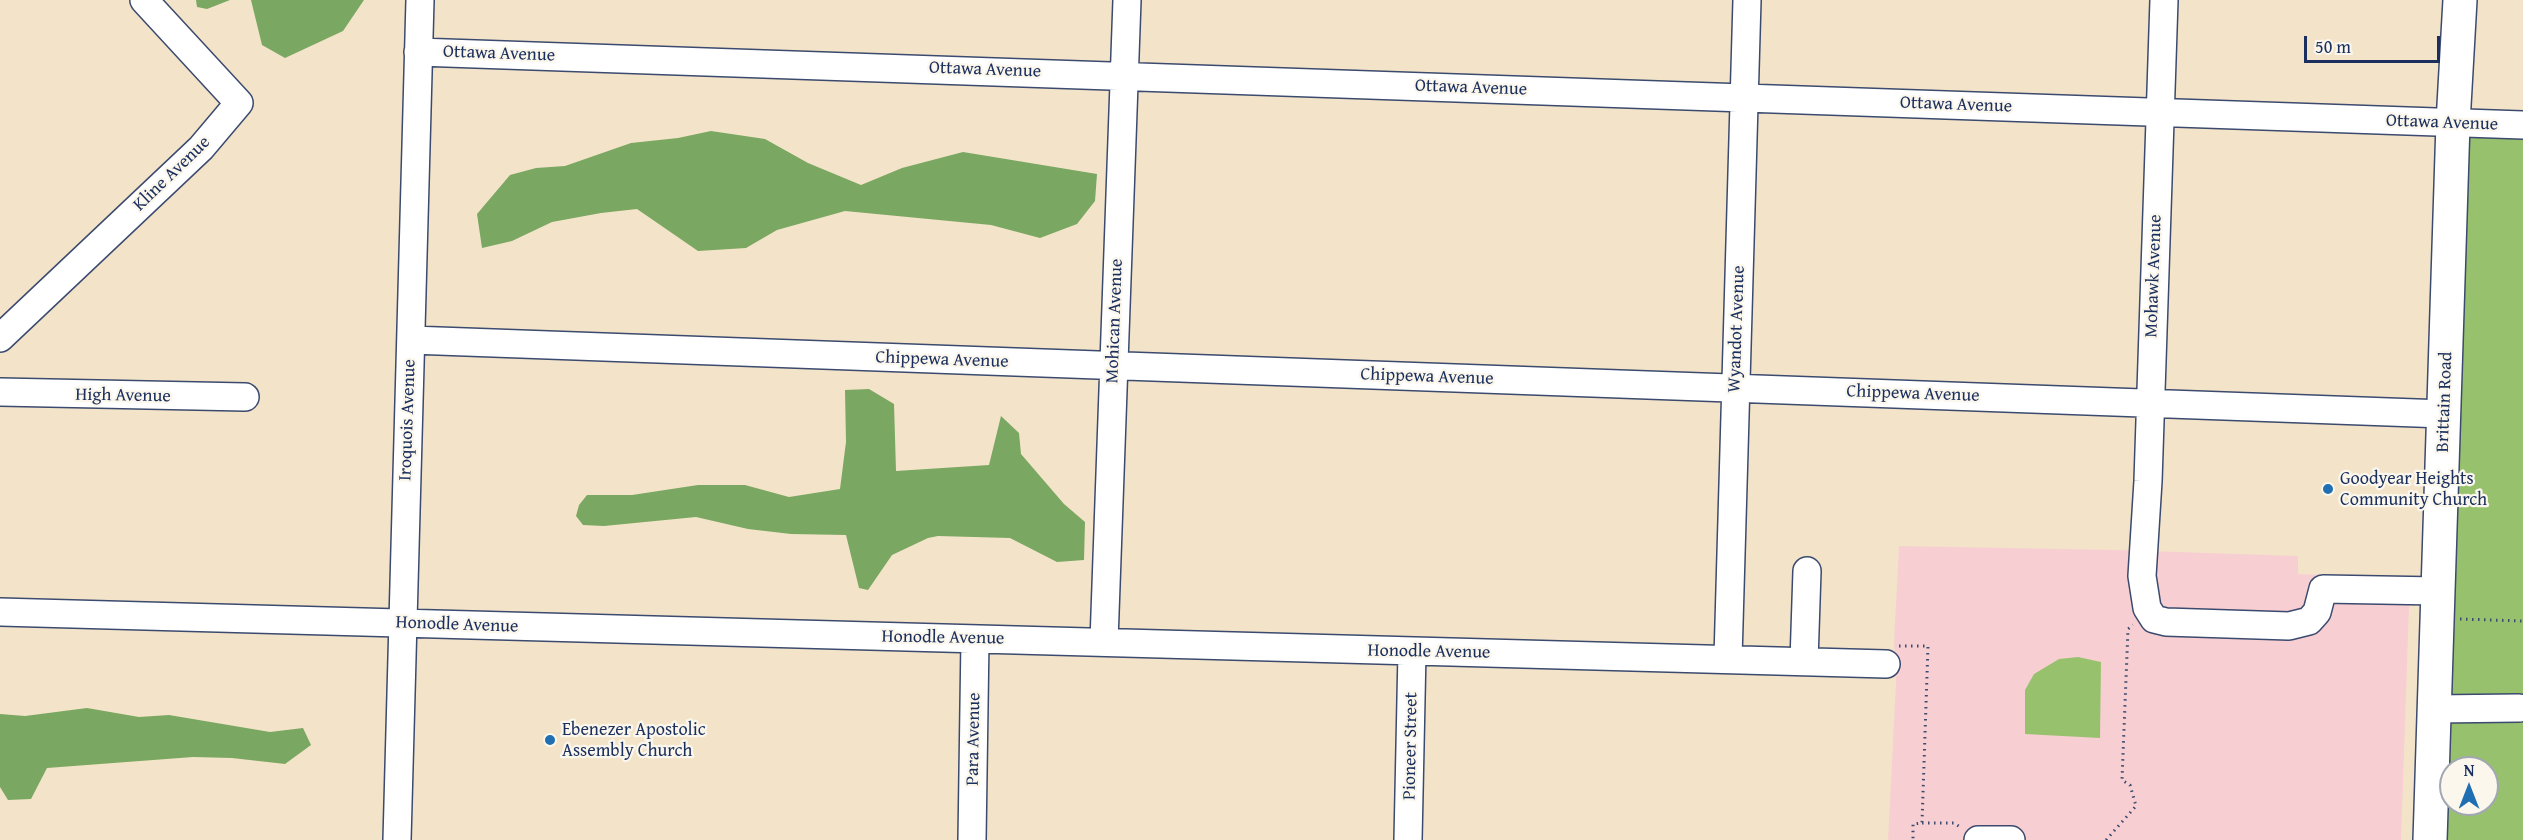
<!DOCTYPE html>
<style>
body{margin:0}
#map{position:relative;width:2523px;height:840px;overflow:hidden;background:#f3e4c9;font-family:"Gentium Book Plus",serif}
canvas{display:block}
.north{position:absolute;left:2439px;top:756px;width:60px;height:60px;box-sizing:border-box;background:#fbf7ec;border:2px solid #a1a7b3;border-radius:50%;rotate:0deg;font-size:16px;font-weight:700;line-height:24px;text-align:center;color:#1b2f5e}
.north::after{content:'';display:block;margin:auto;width:21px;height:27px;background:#1f6fb2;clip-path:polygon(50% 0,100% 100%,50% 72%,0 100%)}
.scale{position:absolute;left:2304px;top:36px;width:136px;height:27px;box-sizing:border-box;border:3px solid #1b2f5e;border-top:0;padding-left:8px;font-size:18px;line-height:21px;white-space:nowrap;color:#1b2f5e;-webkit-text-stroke:4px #fbf7ec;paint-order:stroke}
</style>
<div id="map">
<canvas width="2523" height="840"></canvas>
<div class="north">N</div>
<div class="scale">50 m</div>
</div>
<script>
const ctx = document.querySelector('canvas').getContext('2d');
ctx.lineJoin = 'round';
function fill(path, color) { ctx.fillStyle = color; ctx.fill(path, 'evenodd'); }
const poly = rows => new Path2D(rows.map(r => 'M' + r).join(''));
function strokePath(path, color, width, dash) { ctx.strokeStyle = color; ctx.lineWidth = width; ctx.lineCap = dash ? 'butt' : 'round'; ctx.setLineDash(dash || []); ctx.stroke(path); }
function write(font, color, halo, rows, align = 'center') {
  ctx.font = font + ' "Gentium Book Plus",serif'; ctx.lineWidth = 4.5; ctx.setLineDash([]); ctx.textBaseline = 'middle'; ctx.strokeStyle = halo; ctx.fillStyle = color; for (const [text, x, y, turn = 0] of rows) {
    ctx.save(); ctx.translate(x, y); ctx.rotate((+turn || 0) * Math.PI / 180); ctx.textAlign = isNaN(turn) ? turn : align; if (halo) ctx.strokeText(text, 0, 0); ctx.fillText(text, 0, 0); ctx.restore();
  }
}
const built = poly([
 [1899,546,2119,550,2298,556,2298,574,2410,579,2401,840,1888,840,1896,682,1894,641]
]);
const green = poly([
 [2523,131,2523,840,2441,840,2463,137],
 [2451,768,2487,768,2487,804,2451,804],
 [2078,657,2101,662,2100,738,2025,734,2025,690,2034,674,2059,659]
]);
const forest = poly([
 [196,0,230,0,207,9,197,7],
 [251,0,364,0,343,31,285,58,262,45],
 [711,131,765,139,808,163,861,185,902,168,963,152,1097,174,1095,201,1077,224,1040,238,991,225,845,211,777,230,746,248,698,251,637,209,601,213,552,222,512,241,482,248,477,214,510,175,536,168,565,166,631,143,678,138],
 [869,389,894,404,896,471,989,465,1001,416,1019,433,1021,454,1064,504,1085,522,1084,560,1057,562,1010,538,938,536,928,538,892,555,868,590,859,588,846,535,791,534,748,529,696,517,604,526,583,525,576,516,579,505,587,495,632,495,698,485,745,485,789,497,840,489,846,442,845,390],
 [87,708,139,717,169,715,270,732,303,728,311,745,285,764,232,758,193,757,47,768,31,799,8,800,0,787,0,714,25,716]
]);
const path = poly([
 [2460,619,2523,621],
 [1899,646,1928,646,1922,823,1913,824,1913,840],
 [1922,823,1954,823,1960,827],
 [2106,840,2136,806,2130,785,2122,780,2128,629,2133,625]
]);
const minor = poly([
 [2164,0,2148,481,2142,576,2147,608,2154,619,2166,622,2289,626,2309,621,2317,612,2323,589,2438,591],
 [418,52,2523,125],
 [0,338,201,148,239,103,144,0],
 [411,340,2444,414],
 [0,392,245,397],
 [0,612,1886,664],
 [1104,641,1127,0],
 [1728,658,1747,0],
 [1804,661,1807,571],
 [2434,709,2519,708],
 [397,840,420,0],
 [972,840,975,639],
 [1408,840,1412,652],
 [1978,840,2011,840]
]);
const major = poly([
 [2430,840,2453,123,2460,0]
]);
const markers = [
 [2328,489,6,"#1f6fb2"],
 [550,740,6,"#1f6fb2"]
];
const streetNames = [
 ["Ottawa Avenue",499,54,2],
 ["Ottawa Avenue",985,70,2],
 ["Ottawa Avenue",1471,88,2],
 ["Ottawa Avenue",1956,105,2],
 ["Ottawa Avenue",2442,123,2],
 ["Kline Avenue",172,174,-44],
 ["Mohawk Avenue",2154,276,-88],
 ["Mohican Avenue",1115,321,-88],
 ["Wyandot Avenue",1737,329,-88],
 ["Chippewa Avenue",942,360,2],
 ["Chippewa Avenue",1427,377,2],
 ["Chippewa Avenue",1913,394,2],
 ["High Avenue",123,396,1],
 ["Brittain Road",2445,402,-88],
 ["Iroquois Avenue",408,420,-88],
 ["Honodle Avenue",457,625,2],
 ["Honodle Avenue",943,638,1],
 ["Honodle Avenue",1429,652,1],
 ["Para Avenue",974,739,-89],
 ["Pioneer Street",1411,746,-89]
];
const poiNames = [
 ["Goodyear Heights",2340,479],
 ["Community Church",2340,500],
 ["Ebenezer Apostolic",562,730],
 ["Assembly Church",562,751]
];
fill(built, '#f7cfd2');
fill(green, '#98c16e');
fill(forest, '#7aa761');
strokePath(minor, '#3b4a6e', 30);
strokePath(major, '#3b4a6e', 36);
strokePath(path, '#3b4a6e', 3, [1.5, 4.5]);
strokePath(minor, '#fff', 27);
strokePath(major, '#fff', 33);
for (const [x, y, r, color] of markers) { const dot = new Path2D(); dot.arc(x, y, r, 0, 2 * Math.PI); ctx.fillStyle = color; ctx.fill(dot); strokePath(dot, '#fbf7ec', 2); }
write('18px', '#1b2f5e', '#fbf7ec', streetNames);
write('18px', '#1b2f5e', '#fbf7ec', poiNames, 'left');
</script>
